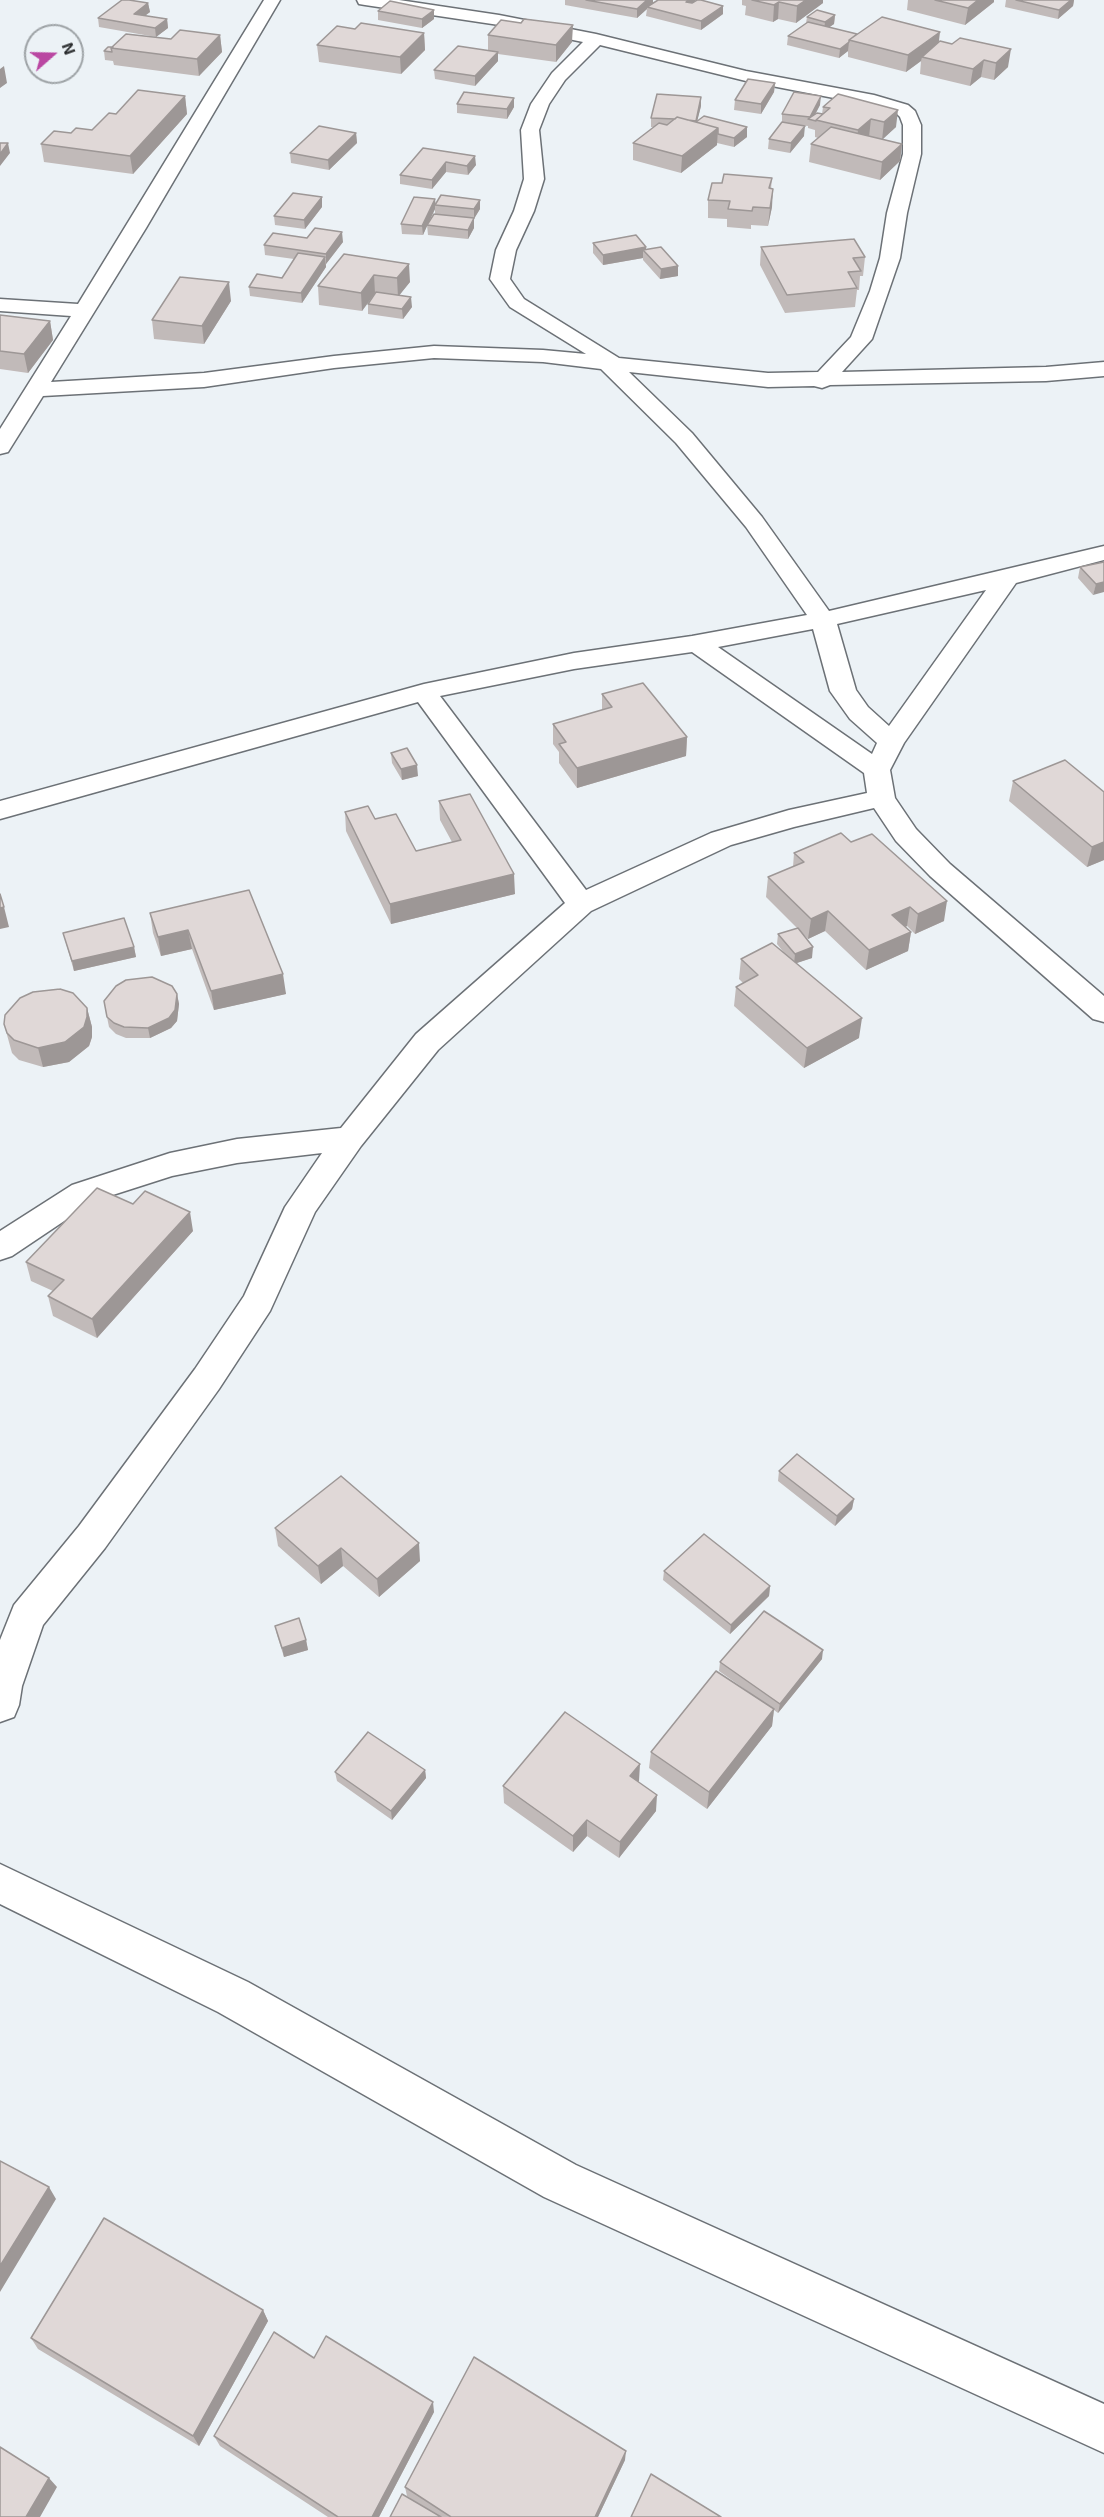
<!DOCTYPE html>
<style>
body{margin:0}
#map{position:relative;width:1104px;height:2517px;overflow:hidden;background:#ecf2f6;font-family:"Exo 2",sans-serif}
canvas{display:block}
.north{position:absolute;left:24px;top:24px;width:60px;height:60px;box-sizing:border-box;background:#ecf2f6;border:2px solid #9ea3a6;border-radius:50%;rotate:70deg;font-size:16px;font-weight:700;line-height:24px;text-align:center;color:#2a2c2e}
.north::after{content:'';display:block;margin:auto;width:21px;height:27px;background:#ba47a2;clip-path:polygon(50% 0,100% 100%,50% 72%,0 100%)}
</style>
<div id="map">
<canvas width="1104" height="2517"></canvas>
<div class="north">N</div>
</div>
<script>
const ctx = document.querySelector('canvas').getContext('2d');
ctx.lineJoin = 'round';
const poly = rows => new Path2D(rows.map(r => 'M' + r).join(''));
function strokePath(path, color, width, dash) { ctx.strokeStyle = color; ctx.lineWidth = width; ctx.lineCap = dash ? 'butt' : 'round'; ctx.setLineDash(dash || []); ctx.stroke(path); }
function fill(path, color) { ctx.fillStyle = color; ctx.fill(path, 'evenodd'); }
const street = poly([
 [264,0,280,0,146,228,51,382,204,373,334,356,434,346,543,350,586,354,510,307,490,279,496,250,514,211,524,179,521,130,531,104,552,73,583,42,499,25,365,5,359,4,357,0,399,0,499,15,596,34,746,71,874,95,908,105,915,111,921,125,921,154,907,213,900,258,872,339,842,372,1046,367,1104,362,1104,376,1046,381,830,385,822,388,814,386,768,387,629,372,692,433,762,517,829,611,1104,546,1104,560,1016,583,904,743,890,770,895,798,916,829,950,864,1104,996,1104,1022,1093,1019,930,876,896,841,874,808,794,827,731,845,591,911,438,1050,361,1146,315,1212,270,1311,219,1389,105,1548,43,1625,22,1686,19,1705,14,1717,0,1722,0,1640,14,1605,79,1526,195,1369,244,1296,285,1207,322,1153,237,1163,172,1176,94,1201,12,1256,0,1260,0,1231,72,1185,170,1153,237,1139,341,1128,416,1034,565,903,418,702,0,819,0,801,424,684,574,653,692,636,807,615,746,527,676,443,601,369,543,362,434,358,334,368,204,387,43,396,8,452,0,454,0,429,71,316,0,311,0,299,78,304,264,0],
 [600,45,746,81,870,105,896,113,900,117,903,125,903,154,887,213,880,258,870,291,851,337,818,372,768,373,619,358,524,299,510,279,516,250,534,211,544,179,539,130,549,104,565,80,600,45],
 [986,590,889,726,868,707,856,690,837,624,986,590],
 [813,629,830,691,850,719,877,743,872,754,718,647,813,629],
 [692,652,864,773,867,793,789,810,711,833,586,890,440,696,574,669,692,652],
 [0,1864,248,1982,576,2165,1104,2404,1104,2453,544,2197,218,2012,0,1904,0,1864]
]);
const wall = poly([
 [565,0,653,0,653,3,658,0,695,0,695,1,723,14,701,30,646,16,647,9,637,18,565,5],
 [742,0,823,0,823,3,796,23,778,19,773,22,745,15,746,6,742,5],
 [908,0,994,0,994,2,965,25,907,10],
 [1006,0,1074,0,1073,6,1058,19,1005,7],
 [148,3,150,12,145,16,167,19,168,28,156,37,99,27,98,18],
 [378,11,434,19,422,28,378,20],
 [835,15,834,24,829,27,857,34,939,42,1008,67,994,80,981,77,970,86,920,74,921,61,906,72,848,57,848,51,839,58,787,45,788,36,806,23,807,17],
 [355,29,424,33,425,50,401,74,319,62,317,45],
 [220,35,222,52,199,76,114,65,113,61,105,60,104,51,113,47,171,39],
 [488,35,572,42,556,62,498,54,498,61,475,86,435,79,434,70,488,51],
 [775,83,774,92,761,114,734,110,735,100],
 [838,94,896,127,882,139,902,144,900,161,880,180,809,162,811,144,818,138,815,137,815,130,808,128,808,126,796,125,804,136,790,153,768,149,769,139,782,123,782,114,820,105,816,113,822,114,823,107],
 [185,96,187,114,133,174,44,162,41,144,71,133,92,130],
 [514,98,514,107,507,119,457,113,457,104],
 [701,106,697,121,747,137,734,147,717,143,717,145,681,173,633,160,633,143,654,127,651,127,651,118],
 [356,133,357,143,329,170,291,163,290,153],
 [423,148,476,165,468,175,446,172,432,189,400,184,400,175],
 [772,178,771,189,772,207,768,226,751,225,751,229,727,227,727,219,708,218,708,200,722,183],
 [435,199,436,204,480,209,474,218,474,228,468,239,428,235,427,225,423,235,402,234,401,224],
 [435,209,435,214,427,225],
 [322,207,305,229,275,225,274,216],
 [343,242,326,264,326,267,302,303,250,296,249,287,282,278,294,259,265,255,264,245],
 [593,243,646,247,646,249,678,266,678,276,660,279,643,260,643,258,603,265,593,253],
 [761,247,865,257,863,276,860,276,859,290,857,290,855,307,785,313,760,265],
 [344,254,410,282,399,295,412,307,403,319,368,314,368,304,374,295,362,311,319,305,318,286],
 [231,301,204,344,154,339,152,320],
 [0,315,50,321,53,340,28,373,0,369],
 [1104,562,1093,595,1078,578,1080,567],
 [602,694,687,737,686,756,577,788,559,763,559,752,553,744,553,724,602,710],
 [391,753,418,776,402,780,392,763],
 [1013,781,1104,792,1104,860,1087,867,1009,801],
 [439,801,515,894,391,924,346,831,345,812,375,819,416,851,452,842,440,820],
 [794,853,944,921,915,934,907,926,906,927,911,932,908,951,866,970,825,931,808,939,799,930,812,958,796,963,859,1038,804,1068,734,1006,736,987,743,983,739,979,741,959,785,954,777,944,778,934,797,928,766,897,768,877,793,867],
 [249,890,286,994,214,1010,192,949,161,956,153,933,150,913],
 [63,933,134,947,136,957,74,971],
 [177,994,179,1004,177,1021,171,1028,150,1038,126,1038,116,1034,109,1027,107,1017],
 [87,1008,92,1027,92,1037,89,1046,69,1062,43,1067,19,1060,12,1053,4,1024],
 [193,1231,97,1338,53,1316,48,1296,53,1291,31,1281,26,1262],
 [779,1471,854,1499,852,1509,835,1526,778,1481],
 [275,1528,420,1561,379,1597,343,1566,321,1584,278,1546],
 [664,1571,770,1586,769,1596,730,1634,663,1580],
 [275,1626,306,1640,308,1650,284,1657,277,1635],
 [822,1659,778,1713,774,1710,772,1726,707,1809,649,1768,651,1752,753,1695,719,1671,720,1662],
 [425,1770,426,1778,392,1820,337,1781,335,1772],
 [639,1781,638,1782,656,1811,619,1858,587,1836,573,1852,504,1803,503,1786],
 [263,2310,268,2321,199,2446,38,2349,31,2338],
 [314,2358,434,2412,379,2517,328,2517,220,2446,214,2436],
 [625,2460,598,2517,390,2517,422,2506,407,2496,405,2487]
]);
const shadedWall = poly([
 [647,0,653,0,653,3,647,7,647,9,637,18,637,9],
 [689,0,695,0,695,5,686,2],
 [806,0,823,0,823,3,796,23,797,6],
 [978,0,994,0,994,2,965,25,968,8],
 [1071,0,1074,0,1073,6,1058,19,1059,10],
 [779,2,778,19,773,22,774,5],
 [148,3,150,12,135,23,134,14],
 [723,6,723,14,701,30,701,21],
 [434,10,434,19,422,28,422,19],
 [835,15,834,24,824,31,825,22],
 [167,19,168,28,156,37,155,28],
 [573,25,572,42,556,62,556,45],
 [940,32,938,49,922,57,921,61,906,72,908,55],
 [424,33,425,50,401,74,400,57],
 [220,35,222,52,199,76,197,59],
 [849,42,848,51,839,58,840,49],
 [1011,49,1008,67,994,80,996,63],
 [498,52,498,61,475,86,475,76],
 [984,60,981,77,970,86,973,69],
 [4,66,7,83,0,88,0,69],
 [775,83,774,92,761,114,761,104],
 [185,96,187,114,133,174,130,156],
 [821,96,820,105,812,120,810,117],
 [701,97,701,106,695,130,696,121],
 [514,98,514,107,507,119,507,109],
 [898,110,896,127,882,140,884,122],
 [871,119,869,137,856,148,858,130],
 [805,126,804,136,790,153,791,143],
 [747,127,747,137,734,147,734,138],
 [718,128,717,145,681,173,682,156],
 [356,133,357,143,329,170,328,160],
 [8,143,10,153,0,166,0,154],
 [902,144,900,161,880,180,882,162],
 [475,156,476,165,468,175,467,166],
 [446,162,446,172,432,189,432,180],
 [773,189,772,207,768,226,770,208],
 [322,197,322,207,305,229,304,220],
 [435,199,435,209,423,235,422,226],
 [480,200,480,209,474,219,474,209],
 [474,218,474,228,468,239,468,230],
 [342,232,343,242,326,264,326,254],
 [646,247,646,253,643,250,643,258,603,265,603,255],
 [325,257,326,267,302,303,301,293],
 [409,264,410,282,398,297,397,278],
 [678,266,678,276,660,279,661,269],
 [374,275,375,293,362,311,361,293],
 [229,282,231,301,204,344,202,326],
 [411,297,412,307,403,319,402,309],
 [50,321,53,340,28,373,24,354],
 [1104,582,1104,592,1093,595,1096,584],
 [687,737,686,756,577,788,577,768],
 [417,765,418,776,402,780,401,769],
 [1104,842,1104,860,1087,867,1092,847],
 [514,874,515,894,391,924,390,904],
 [947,901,944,921,915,934,918,914],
 [4,907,9,927,0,929,0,908],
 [910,907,907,926,889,934,892,915],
 [828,911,825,931,808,939,811,919],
 [188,930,192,949,161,956,158,937],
 [911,932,908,951,866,970,869,950],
 [134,947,136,957,74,971,72,961],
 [813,947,812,958,794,964,795,954],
 [283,974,286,994,214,1010,211,991],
 [177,994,179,1004,177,1021,171,1028,150,1038,148,1028],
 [87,1008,92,1027,92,1037,89,1046,69,1062,43,1067,38,1048],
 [862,1018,859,1038,804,1068,807,1048],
 [190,1212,193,1231,97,1338,92,1319],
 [854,1499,852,1509,835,1526,837,1516],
 [419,1543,420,1561,379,1597,377,1579],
 [341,1548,343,1566,321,1584,318,1566],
 [770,1586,769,1596,730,1634,731,1625],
 [306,1640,308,1650,284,1657,282,1648],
 [823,1650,822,1659,778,1713,780,1704],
 [774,1709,772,1726,707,1809,709,1792],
 [640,1764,639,1781,629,1793,630,1776],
 [425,1770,426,1778,392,1820,391,1811],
 [657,1795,656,1811,619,1858,620,1842],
 [587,1820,587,1836,573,1852,573,1836],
 [49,2187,56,2199,0,2292,0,2266],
 [263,2310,268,2321,199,2446,193,2436],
 [433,2402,434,2412,379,2517,372,2517],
 [626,2451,625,2460,598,2517,595,2517],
 [49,2478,57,2487,40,2517,26,2517]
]);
const building = poly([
 [122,0,129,0,148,3,134,14,167,19,155,28,98,18,122,0],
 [586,0,647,0,637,9,586,0],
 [658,0,689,0,686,2,692,3,697,0,701,0,723,6,701,21,647,7,658,0],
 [752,0,806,0,797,6,779,2,774,5,752,0],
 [935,0,978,0,968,8,935,0],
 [1016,0,1071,0,1059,10,1016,0],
 [390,1,434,10,422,19,378,11,390,1],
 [817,10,835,15,825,22,807,17,817,10],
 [882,17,940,32,908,55,849,40,882,17],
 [524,19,573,25,556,45,488,35,501,20,521,23,524,19],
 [808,22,857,34,849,40,849,42,840,49,788,36,808,22],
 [361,23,424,33,400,57,317,45,337,26,355,29,361,23],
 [180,30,220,35,197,59,111,48,126,34,171,39,180,30],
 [960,38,1011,49,996,63,984,60,973,69,922,57,940,41,952,44,960,38],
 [458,46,498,52,475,76,434,70,458,46],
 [108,47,113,47,111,48,112,52,104,51,108,47],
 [748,79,775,83,761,104,735,100,748,79],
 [138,90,185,96,130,156,41,144,54,131,71,133,76,128,92,130,109,113,116,114,138,90],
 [464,92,514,98,507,109,457,104,464,92],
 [794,92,821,96,810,117,782,114,794,92],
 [657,94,701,97,696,121,688,120,677,117,675,119,651,118,657,94],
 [838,94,898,110,884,122,871,119,858,130,816,120,830,108,823,107,838,94],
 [817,113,823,114,816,120,816,121,808,119,817,113],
 [704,116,747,127,734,138,718,134,718,128,696,122,704,116],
 [677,117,718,128,682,156,633,143,659,123,667,125,677,117],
 [782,122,805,126,791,143,769,139,782,122],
 [319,126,356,133,328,160,290,153,319,126],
 [831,127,902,144,882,162,811,144,831,127],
 [0,143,8,143,0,154,0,143],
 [423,148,475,156,467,166,446,162,432,180,400,175,423,148],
 [724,174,772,178,769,188,773,189,770,208,753,207,752,211,728,209,730,201,708,200,712,183,722,183,724,174],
 [293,193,322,197,304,220,274,216,293,193],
 [441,195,480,200,474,209,435,205,441,195],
 [414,197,435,199,422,226,401,224,414,197],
 [434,214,474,218,468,230,427,225,434,214],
 [315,228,342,232,326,254,264,245,273,233,307,238,315,228],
 [636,235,646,247,603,255,593,243,636,235],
 [854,239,865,257,853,258,861,271,848,272,857,288,787,295,761,247,854,239],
 [661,247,678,266,661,269,643,250,661,247],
 [298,253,325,257,301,293,249,287,257,274,282,278,298,253],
 [344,254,409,264,397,278,374,275,361,293,318,286,344,254],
 [180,277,229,282,202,326,152,320,180,277],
 [376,292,411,297,402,309,368,304,376,292],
 [0,315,50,321,24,354,0,351,0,315],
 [1104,562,1104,582,1096,584,1080,567,1104,562],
 [643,683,687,737,577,768,559,744,566,742,553,724,612,707,602,694,643,683],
 [407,748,417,765,401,769,391,753,407,748],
 [1065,760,1104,792,1104,842,1092,847,1013,781,1065,760],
 [470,794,514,874,390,904,345,812,368,806,375,819,396,814,416,851,461,840,439,801,470,794],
 [841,833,851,842,872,834,947,901,918,914,910,907,892,915,911,932,869,950,828,911,811,919,768,877,804,862,794,853,841,833],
 [249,890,283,974,211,991,188,930,158,937,150,913,249,890],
 [0,894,4,907,0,908,0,894],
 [124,918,134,947,72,961,63,933,124,918],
 [798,928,813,947,795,954,778,934,798,928],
 [772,943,862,1018,807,1048,736,987,758,975,741,959,772,943],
 [152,977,172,986,177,994,175,1010,169,1018,148,1028,124,1027,114,1023,107,1017,104,1001,116,986,126,980,152,977],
 [60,989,73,993,87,1008,87,1017,84,1027,65,1042,38,1048,14,1040,7,1033,4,1024,5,1015,20,998,33,992,60,989],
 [97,1188,133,1204,145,1191,190,1212,92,1319,48,1296,64,1280,26,1262,97,1188],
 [797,1454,854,1499,837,1516,779,1471,797,1454],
 [341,1476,419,1543,377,1579,341,1548,318,1566,275,1528,341,1476],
 [704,1534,770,1586,731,1625,664,1571,704,1534],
 [764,1611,823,1650,780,1704,720,1662,764,1611],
 [299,1618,306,1640,282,1648,275,1626,299,1618],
 [716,1671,774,1709,709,1792,651,1752,716,1671],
 [565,1712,640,1764,630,1776,657,1795,620,1842,587,1820,573,1836,503,1786,565,1712],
 [368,1732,425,1770,391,1811,335,1772,368,1732],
 [0,2161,49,2187,0,2266,0,2161],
 [104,2218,263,2310,193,2436,31,2338,104,2218],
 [274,2332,314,2358,326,2336,433,2402,372,2517,338,2517,214,2436,274,2332],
 [474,2357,626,2451,595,2517,451,2517,405,2487,474,2357],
 [0,2447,49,2478,26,2517,0,2517,0,2447],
 [651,2474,721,2517,631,2517,651,2474],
 [402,2494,441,2517,390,2517,402,2494]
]);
strokePath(street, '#6c7176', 3);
fill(street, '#fff');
fill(wall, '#c1bab9');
fill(shadedWall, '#9d9796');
fill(building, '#e0d8d7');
strokePath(building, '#9d9796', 1.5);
</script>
